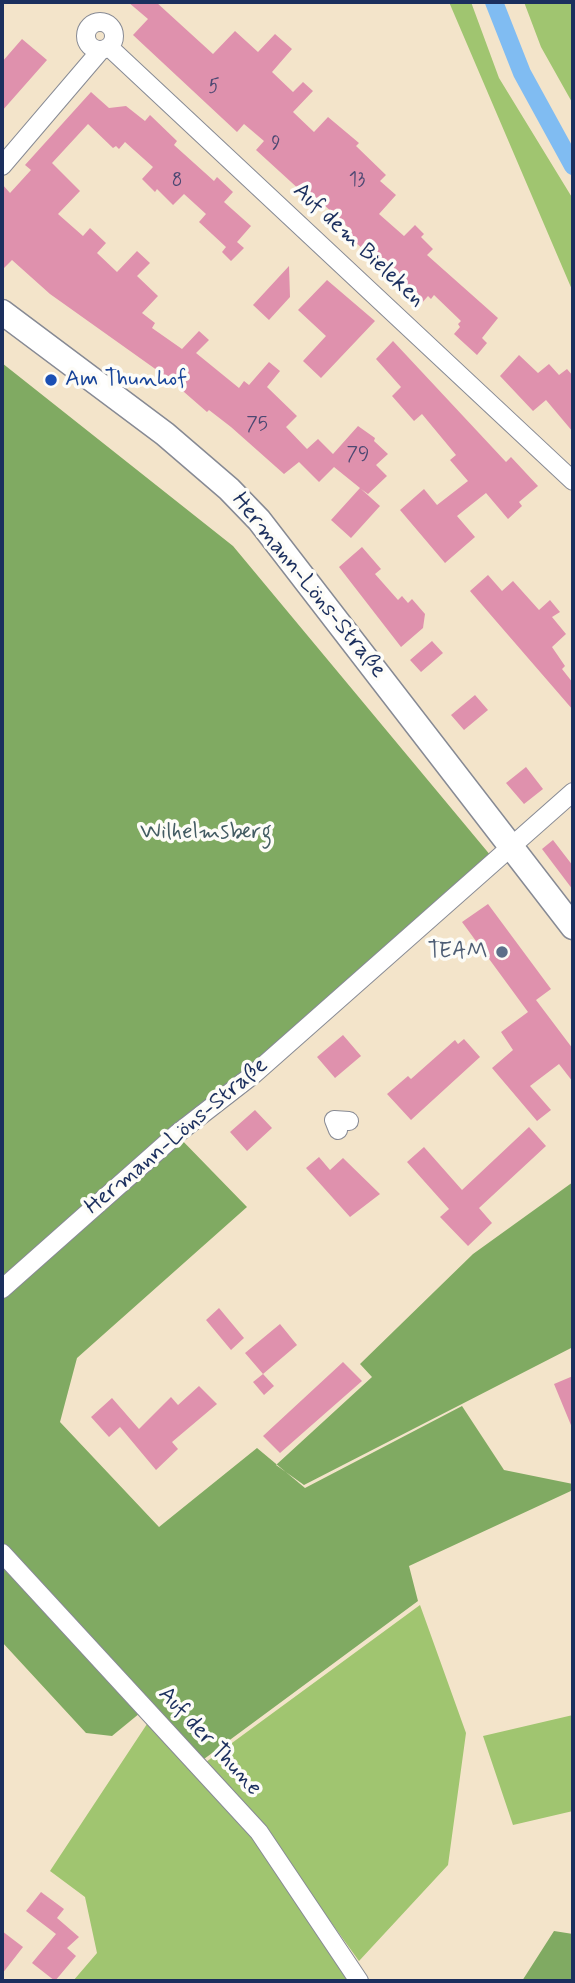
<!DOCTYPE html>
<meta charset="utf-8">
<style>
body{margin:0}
#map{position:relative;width:575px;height:1983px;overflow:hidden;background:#f3e4ca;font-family:Mynerve,sans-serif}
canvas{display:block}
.frame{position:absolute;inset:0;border:4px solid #1b2f5e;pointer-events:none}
</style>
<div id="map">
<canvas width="575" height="1983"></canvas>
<div class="frame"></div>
</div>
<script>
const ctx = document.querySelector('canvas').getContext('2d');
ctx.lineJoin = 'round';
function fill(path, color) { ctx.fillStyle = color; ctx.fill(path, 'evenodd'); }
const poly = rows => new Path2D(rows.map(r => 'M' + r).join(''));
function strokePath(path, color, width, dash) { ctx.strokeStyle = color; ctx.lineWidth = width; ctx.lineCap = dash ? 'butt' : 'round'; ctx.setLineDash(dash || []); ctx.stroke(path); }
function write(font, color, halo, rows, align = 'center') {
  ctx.font = font + ' Mynerve,sans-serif'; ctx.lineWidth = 7; ctx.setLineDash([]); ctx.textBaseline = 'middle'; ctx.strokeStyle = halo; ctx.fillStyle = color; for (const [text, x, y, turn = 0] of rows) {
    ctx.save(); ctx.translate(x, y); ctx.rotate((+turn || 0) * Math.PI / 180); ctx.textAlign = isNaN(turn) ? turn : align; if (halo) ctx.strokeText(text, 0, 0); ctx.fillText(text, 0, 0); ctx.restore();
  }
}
const green = poly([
 [449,2,471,2,499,78,573,199,573,292],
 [524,2,573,2,573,104,541,47],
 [420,1605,466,1733,448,1865,359,1961,294,1871,206,1762],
 [573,1715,573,1811,513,1825,483,1736],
 [147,1724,223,1806,253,1834,349,1981,73,1981,97,1953,85,1897,50,1871]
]);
const forest = poly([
 [2,363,233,546,491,856,174,1132,247,1207,77,1358,60,1422,159,1527,257,1448,305,1488,462,1406,504,1470,573,1484,573,1490,409,1566,418,1601,204,1759,151,1704,112,1736,86,1733,2,1642],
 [573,1182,573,1347,304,1485,276,1465,372,1377,360,1364,473,1254],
 [554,1931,573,1934,573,1981,522,1981]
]);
const canal = poly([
 [494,2,522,73,573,166]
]);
const building = poly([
 [128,2,156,2,213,54,235,31,258,52,275,34,292,49,272,72,293,92,303,82,313,91,293,112,314,132,328,117,359,143,356,146,386,175,380,181,396,195,379,214,404,236,415,225,424,234,421,237,433,249,427,255,498,318,482,338,487,343,477,355,454,334,460,327,458,324,461,321,434,295,431,299,428,296,421,304,348,235,352,231,306,188,302,192,256,150,264,141,244,124,237,132,133,35,148,19],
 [22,39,47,60,2,111,2,62],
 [91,92,109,108,126,106,145,121,150,115,177,141,174,145,214,181,217,177,233,192,224,202,251,226,237,242,244,248,231,261,222,252,226,247,199,222,206,214,184,194,173,205,157,189,155,192,142,179,153,167,125,142,119,149,116,146,113,148,88,124,52,163,80,191,58,214,83,236,90,228,106,243,97,253,117,272,137,251,150,263,137,276,158,296,142,313,155,323,152,328,182,349,199,331,209,340,196,353,239,388,244,381,249,385,269,362,280,371,267,387,297,416,286,427,307,449,318,439,333,454,358,426,375,438,374,441,388,454,376,465,387,476,368,494,361,489,380,506,351,538,331,520,360,488,334,467,319,482,299,462,284,474,231,427,209,410,207,412,168,378,50,294,12,260,2,270,2,184,10,193,31,170,25,165],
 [289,266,290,297,269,320,253,305],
 [327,280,375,321,321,378,303,361,326,336,298,310],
 [393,341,506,462,511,457,538,486,519,502,522,506,508,519,486,493,457,516,475,537,445,563,400,510,424,489,437,505,468,481,450,460,456,455,422,414,414,421,392,396,401,387,376,359],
 [519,355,538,373,549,364,559,375,567,369,573,376,573,432,546,400,533,411,500,376],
 [362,547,381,569,375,574,398,600,402,596,408,603,412,599,425,614,423,628,401,647,339,567],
 [488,575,502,591,513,581,539,610,550,600,560,612,552,617,566,634,552,647,565,666,562,669,573,683,573,710,470,591],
 [432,641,443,653,421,672,410,660],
 [475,695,488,710,464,730,451,715],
 [526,767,543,789,524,804,506,783],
 [553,840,573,866,573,890,542,849],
 [488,904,551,989,536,1000,573,1049,573,1082,559,1064,530,1086,551,1110,537,1121,492,1068,513,1050,501,1032,528,1012,462,922],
 [343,1035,361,1056,335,1078,317,1057],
 [464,1039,480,1057,411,1120,387,1094,408,1076,411,1079,455,1040,458,1044],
 [255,1110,272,1128,247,1151,230,1132],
 [529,1127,546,1146,479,1208,492,1223,468,1246,440,1217,449,1209,407,1162,424,1147,462,1190],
 [319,1157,330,1170,343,1158,380,1194,350,1217,306,1168],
 [219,1308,244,1338,231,1350,206,1320],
 [280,1324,297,1345,263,1374,245,1353],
 [343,1362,362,1381,280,1453,263,1436],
 [263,1374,274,1386,264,1395,253,1382],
 [573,1376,573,1430,554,1384],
 [199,1386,217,1404,172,1442,178,1449,156,1470,120,1427,109,1437,91,1417,112,1398,139,1429,171,1397,178,1405],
 [41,1892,64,1909,57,1918,79,1937,67,1948,76,1956,55,1981,32,1963,56,1934,26,1911],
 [2,1931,23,1947,2,1974]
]);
const street = poly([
 '86 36a14 14 0 1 1 28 0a14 14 0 1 1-28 0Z',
 [109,47,573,481],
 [2,166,101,50],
 [338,1130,334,1120,349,1121],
 [2,1289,178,1133,254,1074,573,792],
 [2,1553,259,1832,359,1981]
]);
const secondary = poly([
 [2,312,165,434,229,489,259,520,573,927]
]);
const markers = [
 [51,380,7,"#1a4fb4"],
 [502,952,7,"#5c6f8a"]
];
const numberNames = [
 ["5",214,88],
 ["9",276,145],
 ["13",357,181],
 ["8",177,182],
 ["75",257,426],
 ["79",358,456]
];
const streetNames = [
 ["Auf dem Bieleken",358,246,43],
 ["Hermann-Löns-Straße",308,586,51],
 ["Hermann-Löns-Straße",177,1137,-40],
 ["Auf der Thune",209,1742,47]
];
const transitNames = [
 ["Am Thunhof",65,380]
];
const parkNames = [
 ["Wilhelmsberg",206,833]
];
const serviceNames = [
 ["TEAM",488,952]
];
fill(green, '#a0c570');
fill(forest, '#80aa62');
strokePath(canal, '#80bcf2', 18);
fill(building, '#df91ad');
strokePath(street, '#878a94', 20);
strokePath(secondary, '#878a94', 27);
strokePath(street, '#fff', 18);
strokePath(secondary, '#fff', 24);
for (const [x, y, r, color] of markers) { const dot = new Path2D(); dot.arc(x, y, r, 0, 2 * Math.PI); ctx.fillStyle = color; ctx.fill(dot); strokePath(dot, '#fdfcf7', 2.5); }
write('19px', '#4c4872', null, numberNames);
write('23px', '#1b2f5e', '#fdfcf7', streetNames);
write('23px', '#164399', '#fdfcf7', transitNames, 'left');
write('23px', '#435c63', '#fdfcf7', parkNames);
write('23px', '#4e5e75', '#fdfcf7', serviceNames, 'right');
</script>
